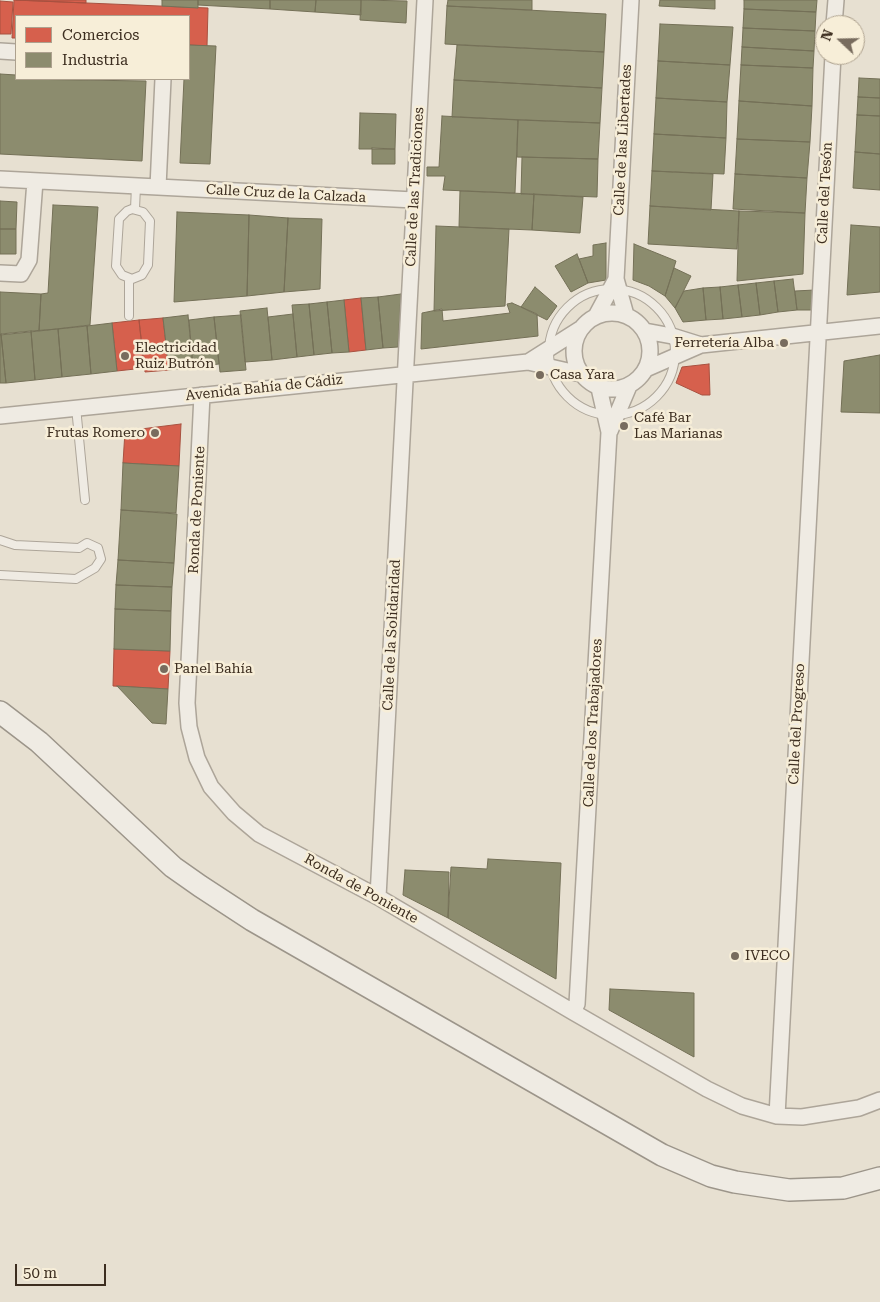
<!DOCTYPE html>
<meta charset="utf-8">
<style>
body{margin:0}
#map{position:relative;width:880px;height:1302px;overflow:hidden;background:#e7e0d1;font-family:"Roboto Serif",serif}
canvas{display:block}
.legend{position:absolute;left:15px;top:15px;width:175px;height:65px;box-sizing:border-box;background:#f7eed8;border:1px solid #ada18e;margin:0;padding:6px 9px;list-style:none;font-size:15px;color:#3d2e20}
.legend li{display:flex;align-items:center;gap:10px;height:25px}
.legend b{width:25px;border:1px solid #ada18e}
.north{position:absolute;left:815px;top:15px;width:50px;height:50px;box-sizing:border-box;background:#f7eed8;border:1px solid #ada18e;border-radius:50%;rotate:291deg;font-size:14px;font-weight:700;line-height:20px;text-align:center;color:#3d2e20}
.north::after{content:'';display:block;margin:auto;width:18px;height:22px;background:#786c5e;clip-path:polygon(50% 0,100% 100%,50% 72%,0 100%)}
.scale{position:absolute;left:15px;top:1264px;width:91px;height:22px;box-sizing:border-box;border:2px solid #3d2e20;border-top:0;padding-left:6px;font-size:15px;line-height:18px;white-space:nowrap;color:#3d2e20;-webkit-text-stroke:4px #f7eed8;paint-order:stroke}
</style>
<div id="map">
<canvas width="880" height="1302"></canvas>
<ul class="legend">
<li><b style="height:14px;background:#d6604d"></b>Comercios</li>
<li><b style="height:14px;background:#8c8c6e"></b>Industria</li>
</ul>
<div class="north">N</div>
<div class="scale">50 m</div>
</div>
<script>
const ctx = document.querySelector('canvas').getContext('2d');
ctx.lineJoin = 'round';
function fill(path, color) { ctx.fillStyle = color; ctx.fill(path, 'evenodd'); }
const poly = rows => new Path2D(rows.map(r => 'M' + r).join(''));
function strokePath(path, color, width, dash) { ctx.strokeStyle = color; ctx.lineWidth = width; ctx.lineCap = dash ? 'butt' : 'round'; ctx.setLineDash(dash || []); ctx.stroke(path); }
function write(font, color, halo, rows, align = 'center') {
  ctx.font = font + ' "Roboto Serif",serif'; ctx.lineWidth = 5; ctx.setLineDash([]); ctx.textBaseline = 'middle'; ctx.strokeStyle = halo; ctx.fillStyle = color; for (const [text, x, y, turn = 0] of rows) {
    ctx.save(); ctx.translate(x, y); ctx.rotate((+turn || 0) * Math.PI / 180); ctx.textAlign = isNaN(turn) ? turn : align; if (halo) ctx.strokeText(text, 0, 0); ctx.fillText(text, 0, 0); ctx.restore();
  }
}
const shops = poly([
 [14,0,208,8,207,46,189,45,189,16,16,16,16,38,12,38,14,0],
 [16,0,86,0,86,3,16,0],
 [0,1,13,2,11,34,0,34,0,1],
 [361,298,366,350,349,352,344,300,361,298],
 [163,318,169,370,145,372,139,320,163,318],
 [139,320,144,368,117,371,112,323,139,320],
 [709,364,710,395,702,395,676,383,682,367,709,364],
 [181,424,179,466,123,463,125,431,181,424],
 [114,649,170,651,168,689,113,686,114,649]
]);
const industry = poly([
 [162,0,198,0,198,8,162,6,162,0],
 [198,0,270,0,270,9,198,5,198,0],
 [270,0,316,0,315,12,270,9,270,0],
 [316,0,361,0,361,15,315,12,316,0],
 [361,0,407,1,406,23,360,20,361,0],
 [448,0,532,0,532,10,447,6,448,0],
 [660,0,715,0,715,9,659,6,660,0],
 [744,0,817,0,816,12,744,9,744,0],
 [447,6,606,14,604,52,445,44,447,6],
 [744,9,816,12,815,31,743,28,744,9],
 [660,24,733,27,730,65,658,61,660,24],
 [743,28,815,31,814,51,742,47,743,28],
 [189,45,216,46,210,164,180,163,184,79,189,79,189,45],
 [457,45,604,52,602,88,454,80,457,45],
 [742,47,814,51,813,68,741,65,742,47],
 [658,61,730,65,727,102,656,98,658,61],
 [741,65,813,68,812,106,739,101,741,65],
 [0,74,16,75,16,79,146,81,142,161,0,154,0,74],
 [859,78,880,79,880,98,858,97,859,78],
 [454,80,602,88,600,123,452,117,454,80],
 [858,97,880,98,880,116,857,115,858,97],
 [656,98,727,102,726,138,654,134,656,98],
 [739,101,812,106,810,142,737,139,739,101],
 [360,113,396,114,395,149,359,149,360,113],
 [857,115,880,116,880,154,855,152,857,115],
 [442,116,518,120,515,193,443,190,445,176,427,176,427,167,439,167,442,116],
 [518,120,600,123,598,159,517,157,518,120],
 [654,134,726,138,724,174,652,171,654,134],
 [737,139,810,142,807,178,735,174,737,139],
 [372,148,395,149,395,164,372,164,372,148],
 [855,152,880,154,880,190,853,188,855,152],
 [522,157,598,159,597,197,521,194,522,157],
 [652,171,713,174,711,210,650,206,652,171],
 [735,174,807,178,805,213,733,209,735,174],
 [460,191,534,194,532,230,459,227,460,191],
 [534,194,583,197,580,233,532,230,534,194],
 [0,201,17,202,16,229,0,229,0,201],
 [53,205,98,207,90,325,39,331,41,294,48,293,53,205],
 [650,206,739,211,737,249,648,244,650,206],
 [739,211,805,213,803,274,737,281,739,211],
 [177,212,249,215,247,296,174,302,177,212],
 [249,215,288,218,284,292,247,296,249,215],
 [288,218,322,219,320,289,284,292,288,218],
 [851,225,880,227,880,292,847,295,851,225],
 [436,226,509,229,505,306,434,311,436,226],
 [0,229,16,229,16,254,0,254,0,229],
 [606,243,606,280,588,283,579,259,593,256,593,245,606,243],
 [634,244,676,261,665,296,649,286,633,280,634,244],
 [577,254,588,283,571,292,555,266,577,254],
 [674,268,691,276,675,308,665,296,674,268],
 [793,279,797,310,778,312,774,281,793,279],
 [774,281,778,312,760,315,756,283,774,281],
 [756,283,760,315,742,317,738,285,756,283],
 [738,285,742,317,723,319,720,287,738,285],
 [535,287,557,306,547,320,521,307,535,287],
 [720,287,723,319,706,320,703,288,720,287],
 [703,288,706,320,683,322,675,308,684,291,703,288],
 [815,290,815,306,811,310,797,310,795,291,815,290],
 [0,292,41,294,39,331,0,335,0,292],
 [401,294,398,347,383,348,378,297,401,294],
 [378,297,383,348,366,350,361,298,378,297],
 [344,300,349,352,332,353,327,302,344,300],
 [327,302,332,353,314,355,309,304,327,302],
 [512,303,537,314,538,336,421,349,422,313,442,309,443,321,510,313,507,304,512,303],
 [309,304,314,355,297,357,292,305,309,304],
 [267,308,272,360,245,362,240,311,267,308],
 [293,314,297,357,272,360,268,317,293,314],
 [188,315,193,367,169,370,163,318,188,315],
 [241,315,246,370,220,372,214,317,241,315],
 [214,317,219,364,193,367,189,320,214,317],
 [112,323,117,371,91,374,87,326,112,323],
 [87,326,91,374,62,377,58,329,87,326],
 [58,329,62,377,35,380,31,331,58,329],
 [31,331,35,380,6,383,1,334,31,331],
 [1,334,6,383,0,383,0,335,1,334],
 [880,355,880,413,841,412,844,361,880,355],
 [123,463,179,466,176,513,121,510,123,463],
 [121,510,177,514,174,563,118,560,121,510],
 [118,560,174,563,172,587,116,585,118,560],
 [116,585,172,587,171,611,115,609,116,585],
 [115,609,171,611,170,651,114,649,115,609],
 [117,686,168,689,166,724,152,723,117,686],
 [488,859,561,863,556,979,448,918,451,867,487,869,488,859],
 [405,870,449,872,448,918,403,895,405,870],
 [610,989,694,993,694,1057,609,1010,610,989]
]);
const lane = poly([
 [132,209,143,212,150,221,148,265,142,275,132,279,122,275,116,266,119,219,127,211,132,209],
 [135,209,136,186],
 '549 352a63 63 0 1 1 126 0a63 63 0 1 1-126 0Z',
 [129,316,129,278],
 [76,407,85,500],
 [0,540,15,545,79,548,87,543,98,548,101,559,95,568,76,579,0,575]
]);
const street = poly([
 [834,25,836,0],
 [0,51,16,52],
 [0,179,414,200],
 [158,187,163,79],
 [0,273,21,274,29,260,35,181],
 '574 351a38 38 0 1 1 76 0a38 38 0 1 1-76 0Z',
 [626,315,616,279,631,0],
 [596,316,616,279],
 [645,331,672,336,701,345],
 [528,362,580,329],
 [646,369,701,345,880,326],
 [202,395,187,703,189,727,197,758,211,787,234,813,259,834,378,897,573,1012,707,1089,742,1106,777,1116,802,1117,859,1108,880,1100],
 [0,416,528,362,581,374],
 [610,431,629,386],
 [378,897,425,0],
 [573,1012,577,1004,609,432,599,388],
 [777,1116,833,55]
]);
const secondary = poly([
 [0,712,39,742,173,867,200,886,252,920,662,1155,711,1176,735,1182,789,1190,843,1188,880,1178]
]);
const markers = [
 [784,343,5,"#786c5e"],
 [125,356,5,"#786c5e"],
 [540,375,5,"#786c5e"],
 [624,426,5,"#786c5e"],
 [155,433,5,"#786c5e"],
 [164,669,5,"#786c5e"],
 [735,956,5,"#786c5e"]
];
const streetNames = [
 ["Calle de las Libertades",623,140,-87],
 ["Calle de las Tradiciones",415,187,-87],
 ["Calle del Tesón",825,193,-87],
 ["Calle Cruz de la Calzada",286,194,3],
 ["Avenida Bahía de Cádiz",264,388,-6],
 ["Ronda de Poniente",197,510,-87],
 ["Calle de la Solidaridad",392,635,-87],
 ["Calle de los Trabajadores",593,723,-87],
 ["Calle del Progreso",797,724,-87],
 ["Ronda de Poniente",361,889,29]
];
const poiNames = [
 ["Ferretería Alba",774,343,"right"],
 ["Electricidad",135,348],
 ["Ruiz Butrón",135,364],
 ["Casa Yara",550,375],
 ["Café Bar",634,418],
 ["Las Marianas",634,434],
 ["Frutas Romero",145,433,"right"],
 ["Panel Bahía",174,669],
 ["IVECO",745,956]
];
fill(shops, '#d6604d');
strokePath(shops, '#a85140', 1);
fill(industry, '#8c8c6e');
strokePath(industry, '#747057', 1);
strokePath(lane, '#ada599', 10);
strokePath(street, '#ada599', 18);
strokePath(secondary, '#9c958a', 24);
strokePath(lane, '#efebe3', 8);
strokePath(street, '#efebe3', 15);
strokePath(secondary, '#efebe3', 21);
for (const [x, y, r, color] of markers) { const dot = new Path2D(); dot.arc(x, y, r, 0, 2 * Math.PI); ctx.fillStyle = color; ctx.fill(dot); strokePath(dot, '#f7eed8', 2); }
write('14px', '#3d2e20', '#f7eed8', streetNames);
write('14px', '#3d2e20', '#f7eed8', poiNames, 'left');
</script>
